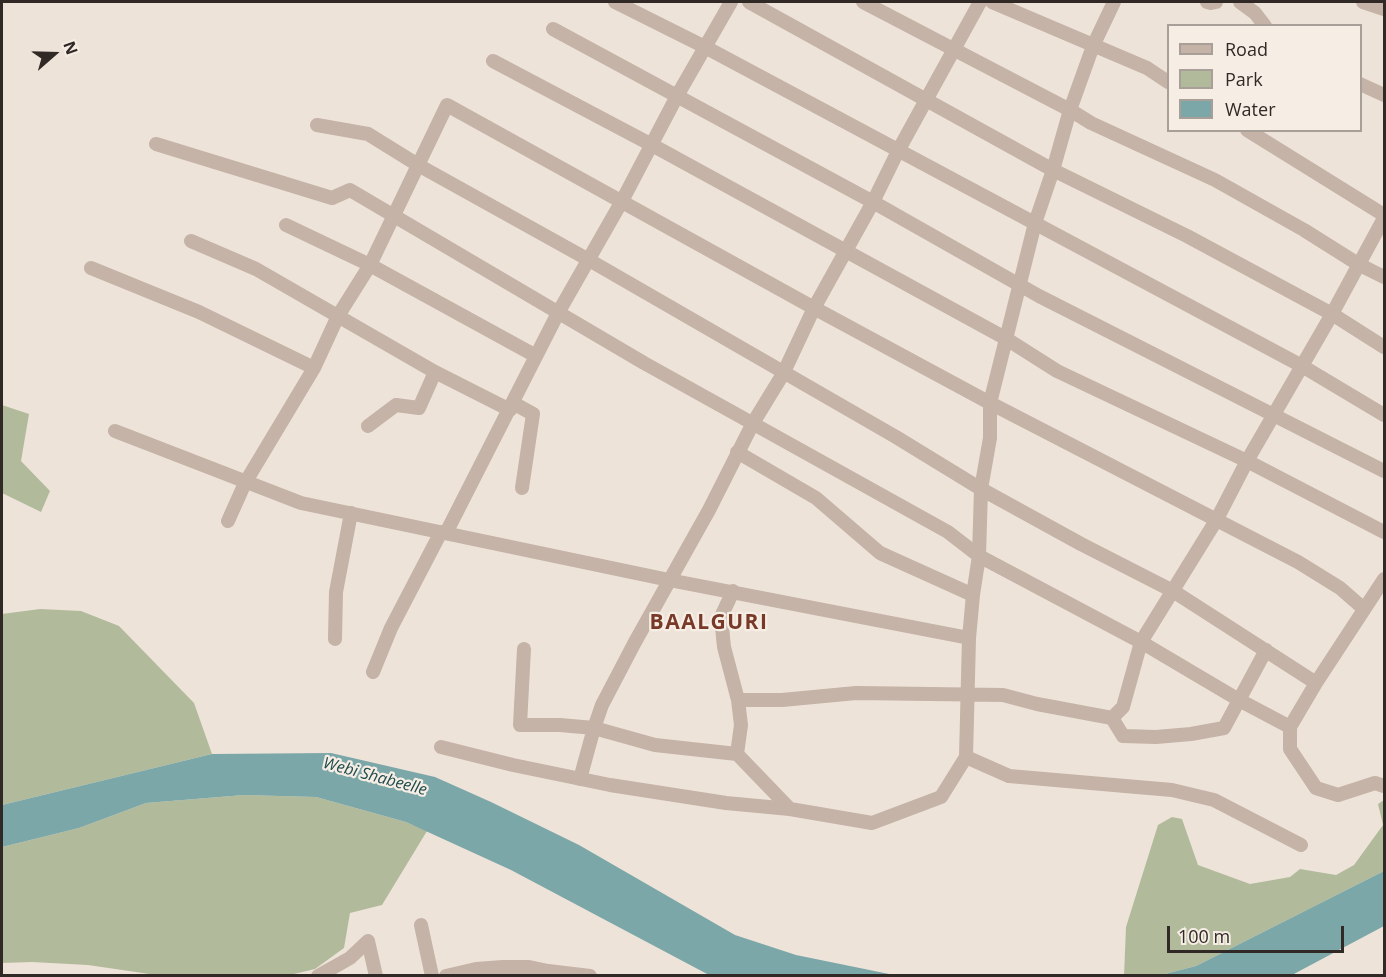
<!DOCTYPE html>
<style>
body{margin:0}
#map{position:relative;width:1386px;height:977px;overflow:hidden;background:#eee3d9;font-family:"Open Sans",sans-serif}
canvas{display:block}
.frame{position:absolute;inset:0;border:3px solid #312926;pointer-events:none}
.legend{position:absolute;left:1167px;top:24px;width:195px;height:108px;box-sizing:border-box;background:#f6eee4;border:2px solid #a79f98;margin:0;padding:8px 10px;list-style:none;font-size:18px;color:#312926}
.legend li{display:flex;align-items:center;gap:12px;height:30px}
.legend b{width:30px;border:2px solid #a79f98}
.north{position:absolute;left:24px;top:24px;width:60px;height:60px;-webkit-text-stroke:4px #f6eee4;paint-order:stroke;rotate:70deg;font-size:16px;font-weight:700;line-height:24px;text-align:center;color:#312926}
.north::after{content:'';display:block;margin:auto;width:21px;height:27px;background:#312926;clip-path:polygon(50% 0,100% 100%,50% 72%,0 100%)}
.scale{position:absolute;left:1167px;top:926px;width:177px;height:27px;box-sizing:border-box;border:3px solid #312926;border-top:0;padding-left:8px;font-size:18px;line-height:21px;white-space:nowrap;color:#312926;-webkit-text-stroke:4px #f6eee4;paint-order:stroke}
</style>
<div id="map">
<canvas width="1386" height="977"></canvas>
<div class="frame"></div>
<ul class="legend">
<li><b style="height:8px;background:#c4b3a6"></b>Road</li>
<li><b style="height:16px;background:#b1bb9b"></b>Park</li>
<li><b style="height:16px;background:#7ba7a8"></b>Water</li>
</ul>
<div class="north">N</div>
<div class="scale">100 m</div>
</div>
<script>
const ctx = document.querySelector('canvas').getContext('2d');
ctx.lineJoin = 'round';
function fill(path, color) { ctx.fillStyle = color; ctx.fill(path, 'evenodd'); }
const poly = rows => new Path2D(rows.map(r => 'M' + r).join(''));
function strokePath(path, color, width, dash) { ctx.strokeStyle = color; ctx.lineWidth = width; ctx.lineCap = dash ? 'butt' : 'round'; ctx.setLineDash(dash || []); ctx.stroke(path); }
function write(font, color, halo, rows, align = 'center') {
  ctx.font = font + ' "Open Sans",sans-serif'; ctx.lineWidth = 4.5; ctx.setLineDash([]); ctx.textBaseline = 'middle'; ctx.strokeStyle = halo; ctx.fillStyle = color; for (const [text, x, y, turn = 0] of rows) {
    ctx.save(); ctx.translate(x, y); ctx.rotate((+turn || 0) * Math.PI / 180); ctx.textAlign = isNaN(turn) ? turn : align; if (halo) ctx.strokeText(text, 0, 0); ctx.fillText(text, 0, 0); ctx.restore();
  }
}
const green = poly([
 [2,405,29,414,21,461,50,491,41,512,2,493],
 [40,609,81,611,119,626,194,703,212,754,2,805,2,614],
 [244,795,316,797,406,822,427,831,382,905,350,913,344,948,315,969,290,975,163,976,88,965,32,962,2,963,2,847,79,828,146,803],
 [1384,800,1384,871,1196,966,1161,975,1124,976,1126,927,1158,825,1172,817,1182,819,1198,865,1250,884,1290,877,1300,869,1336,875,1354,865,1383,825,1378,804]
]);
const water = poly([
 [331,753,435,777,491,802,579,845,735,935,796,955,894,975,709,975,511,870,406,822,316,797,244,795,146,803,79,828,2,847,2,805,212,754],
 [1384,871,1384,926,1292,975,1161,975,1196,966]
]);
const minor = poly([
 [615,2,705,47,1302,366,1384,415],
 [749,2,1053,170,1187,236,1332,314,1384,347],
 [863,2,1070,110,1091,123,1215,180,1304,230,1358,264,1384,277],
 [992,2,1147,68,1168,82],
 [1207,2,1211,3,1216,2],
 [1240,2,1255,13,1265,26],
 [1363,2,1384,9],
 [553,29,873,202,1039,296,1384,471],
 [493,61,652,145,1005,338,1057,371,1247,461,1384,532],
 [1360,84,1384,95],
 [317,125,368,134,418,165,589,260,896,437,981,489,1081,544,1173,591,1316,683],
 [1247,130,1384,215],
 [156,144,332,198,350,190,644,363,948,532,979,556,1141,642,1239,700,1290,727],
 [286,225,370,265,536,356],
 [191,241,256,269,435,372,510,410],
 [91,268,199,312,314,368],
 [513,403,533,414,522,488],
 [368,426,396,405,419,408,435,372],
 [115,431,301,503,669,580,969,638],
 [737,452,816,498,880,553,973,595],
 [228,521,245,483,314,368,338,316,370,265,447,105,814,308,990,403,1298,562,1340,588,1364,609],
 [446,533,558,313,622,201,677,96,731,2],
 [1384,579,1316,683,1290,727,1290,749,1316,788,1338,795,1375,783,1384,786],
 [733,591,721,617,724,647,738,700,741,725,737,754],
 [335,639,336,592,351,513],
 [524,649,520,725,560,725,594,728,655,745,737,754,790,809,872,823,941,797,966,757,969,638,973,595,979,556,981,489,990,438,990,403,1035,223,1053,170,1070,110,1093,46,1114,2],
 [373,672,391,628,441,532],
 [738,700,782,700,856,693,1003,695,1037,704,1112,718,1123,707,1141,642,1217,519,1247,461,1332,314,1384,218],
 [1112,718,1123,736,1156,737,1191,734,1224,728,1266,650],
 [441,747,513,765,610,785,726,803,790,809],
 [966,757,1009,776,1172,790,1214,800,1301,845],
 [580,779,594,728,602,705,635,642,709,510,753,423,783,374,814,308,873,202,898,151,980,2],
 [421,925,432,976],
 [318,976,350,958,368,941,376,976],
 [446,976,476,969,503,967,529,967,548,971,590,976]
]);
const waterNames = [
 ["Webi Shabeelle",375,777,15]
];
const districtNames = [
 ["BAALGURI",709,623]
];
fill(green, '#b1bb9b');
fill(water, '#7ba7a8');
strokePath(minor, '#c4b3a6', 14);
write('italic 16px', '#204c4e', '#f6eee4', waterNames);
ctx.letterSpacing = '1.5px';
write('bold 21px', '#783928', '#f6eee4', districtNames);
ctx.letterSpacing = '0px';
</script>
